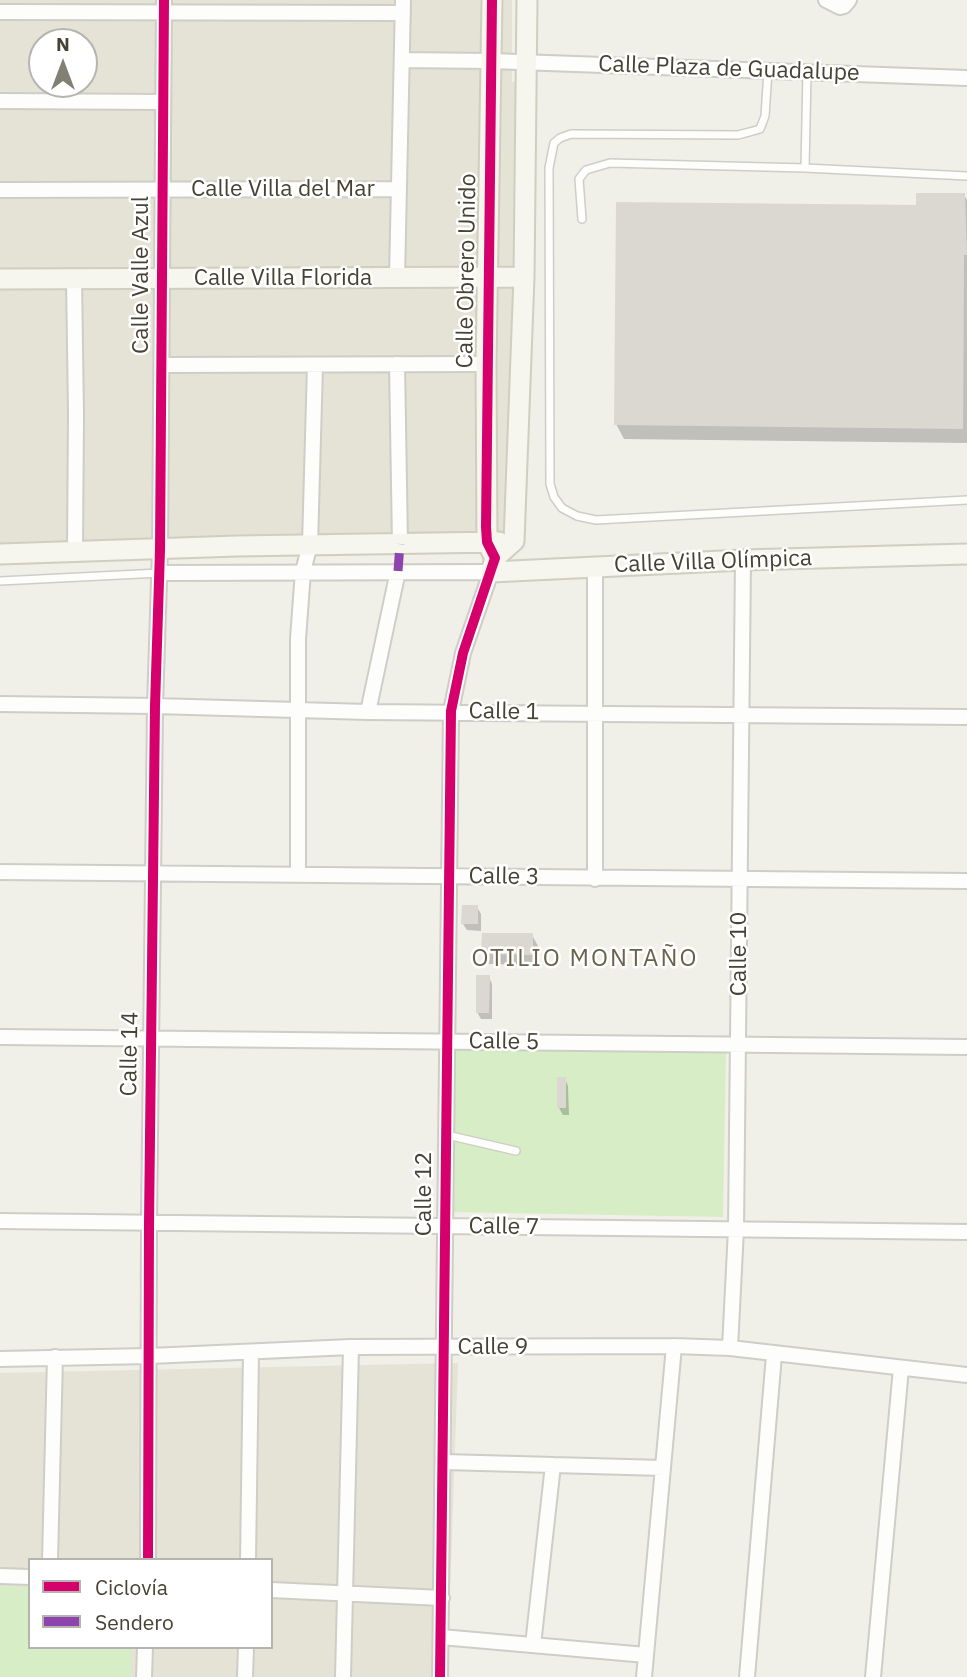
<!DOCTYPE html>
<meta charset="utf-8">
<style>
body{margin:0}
#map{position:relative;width:967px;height:1677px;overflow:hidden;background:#f0efe8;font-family:"IBM Plex Sans",sans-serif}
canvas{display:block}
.legend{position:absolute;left:28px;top:1558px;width:245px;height:91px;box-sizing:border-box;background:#fff;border:2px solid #b5b4ae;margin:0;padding:9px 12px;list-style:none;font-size:21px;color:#464334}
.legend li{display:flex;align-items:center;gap:14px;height:35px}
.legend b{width:35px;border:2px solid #b5b4ae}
.north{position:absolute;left:28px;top:28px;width:70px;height:70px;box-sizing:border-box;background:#fff;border:2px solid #b5b4ae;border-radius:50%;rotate:0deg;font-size:19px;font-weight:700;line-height:28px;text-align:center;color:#464334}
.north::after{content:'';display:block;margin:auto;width:24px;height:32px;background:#827f73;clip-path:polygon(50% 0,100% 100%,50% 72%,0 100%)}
</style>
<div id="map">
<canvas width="967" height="1677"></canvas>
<ul class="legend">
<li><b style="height:9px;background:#d6006c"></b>Ciclovía</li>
<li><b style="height:9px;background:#8e44ad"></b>Sendero</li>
</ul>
<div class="north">N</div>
</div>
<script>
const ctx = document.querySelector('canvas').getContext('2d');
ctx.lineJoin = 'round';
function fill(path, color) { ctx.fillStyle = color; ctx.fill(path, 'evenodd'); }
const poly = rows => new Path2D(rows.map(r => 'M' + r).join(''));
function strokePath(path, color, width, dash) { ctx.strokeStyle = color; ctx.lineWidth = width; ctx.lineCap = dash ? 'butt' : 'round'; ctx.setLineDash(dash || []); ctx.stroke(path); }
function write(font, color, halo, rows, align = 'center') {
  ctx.font = font + ' "IBM Plex Sans",sans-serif'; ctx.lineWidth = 5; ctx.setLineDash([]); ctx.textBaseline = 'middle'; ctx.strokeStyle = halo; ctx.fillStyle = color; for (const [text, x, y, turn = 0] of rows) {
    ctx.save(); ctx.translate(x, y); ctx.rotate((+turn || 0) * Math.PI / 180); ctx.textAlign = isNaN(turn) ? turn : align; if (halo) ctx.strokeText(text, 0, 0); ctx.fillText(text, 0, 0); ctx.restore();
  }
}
const residential = poly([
 [0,0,512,0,512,82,531,82,525,539,0,548],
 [42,42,84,42,84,84,42,84],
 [458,1363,447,1677,0,1677,0,1373],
 [30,1560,271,1560,271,1647,30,1647]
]);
const green = poly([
 [453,1049,726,1053,723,1217,450,1212],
 [0,1586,30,1587,30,1647,131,1647,131,1677,0,1677]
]);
const shadow = poly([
 [964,195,967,200,967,443,624,439,616,424,918,207],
 [477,907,481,914,481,931,467,930,463,924],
 [532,935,538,946,538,965,489,964,483,954],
 [489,977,492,984,492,1019,481,1019,477,1012],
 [565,1079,568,1086,569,1115,563,1115,559,1108]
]);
const building = poly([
 [916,193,965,193,967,255,964,255,963,429,614,425,616,202,916,205],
 [462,905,478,905,478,924,461,924],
 [482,933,533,933,533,955,481,954],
 [476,975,490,975,489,1013,476,1013],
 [557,1077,566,1077,566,1108,557,1108]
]);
const lane = poly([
 [768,71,765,116,760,129,753,131,738,135,571,134,560,138,554,143,549,168,550,484,554,497,562,508,577,516,596,520,967,500],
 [805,168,807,73],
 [582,219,579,179,586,170,610,163,805,168,967,176],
 [0,581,160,573],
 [447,1135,516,1151]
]);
const street = poly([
 [826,0,840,7,844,6,849,0],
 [0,12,403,13],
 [402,60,491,61,967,78],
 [0,101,162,102],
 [0,190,399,189],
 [74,278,76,414,75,551],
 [397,278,403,0],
 [397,364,400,544],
 [162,365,486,364],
 [595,567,595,879],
 [160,573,491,572,463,653,451,711,440,1677],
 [0,704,155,706,368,712,967,717],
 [368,712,398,571],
 [0,872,967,881],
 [298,875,298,639,303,571,310,545,315,365],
 [0,1037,967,1047],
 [0,1221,967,1232],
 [730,1348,736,1229,743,560],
 [0,1359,150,1356,351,1347,674,1346,730,1348,967,1375],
 [444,1462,663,1468],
 [50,1560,55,1357],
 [148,1560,149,1223,155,706,160,550,164,0],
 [248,1560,251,1352],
 [0,1576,30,1577],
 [271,1590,442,1598],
 [441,1637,646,1655],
 [533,1645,553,1465],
 [144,1677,145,1647],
 [245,1677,246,1647],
 [343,1677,351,1347],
 [644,1677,674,1346],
 [747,1677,774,1355],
 [873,1677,901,1368]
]);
const secondary = poly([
 [492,0,486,364,487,542,495,558,491,572,743,560,967,554],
 [0,279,524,277],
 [0,554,237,546,499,542],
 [495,558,514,541,524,277,527,0]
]);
const quiet = poly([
 [398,571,400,544]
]);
const cycleway = poly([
 [148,1560,149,1223,155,706,160,550,164,0],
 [440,1677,451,711,463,653,495,558,487,542,486,527,492,0]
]);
const streetNames = [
 ["Calle Plaza de Guadalupe",729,69,2],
 ["Calle Villa del Mar",283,189],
 ["Calle Obrero Unido",467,271,-89],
 ["Calle Valle Azul",141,275,-90],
 ["Calle Villa Florida",283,278],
 ["Calle Villa Olímpica",713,562,-2],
 ["Calle 1",504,712,1],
 ["Calle 3",504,877,1],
 ["Calle 10",739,954,-90],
 ["Calle 5",504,1042,1],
 ["Calle 14",130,1054,-89],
 ["Calle 12",424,1194,-90],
 ["Calle 7",504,1227,1],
 ["Calle 9",493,1347]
];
const neighbourhoodNames = [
 ["OTILIO MONTAÑO",585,959]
];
fill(residential, '#e5e3d5');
fill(green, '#d7edc6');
fill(shadow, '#0003');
fill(building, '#dad8d1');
strokePath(lane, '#cecdc6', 10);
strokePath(street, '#cecdc6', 18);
strokePath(secondary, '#d0cebf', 23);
strokePath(lane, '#fdfdfc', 7);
strokePath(street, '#fdfdfc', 14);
strokePath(secondary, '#f6f5ee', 19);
strokePath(quiet, '#8e44ad', 9, [18, 9]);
strokePath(cycleway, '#d6006c', 10);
write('23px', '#464334', '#fff', streetNames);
ctx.letterSpacing = '2px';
write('24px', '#6a634b', '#fff', neighbourhoodNames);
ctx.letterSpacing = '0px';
</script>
